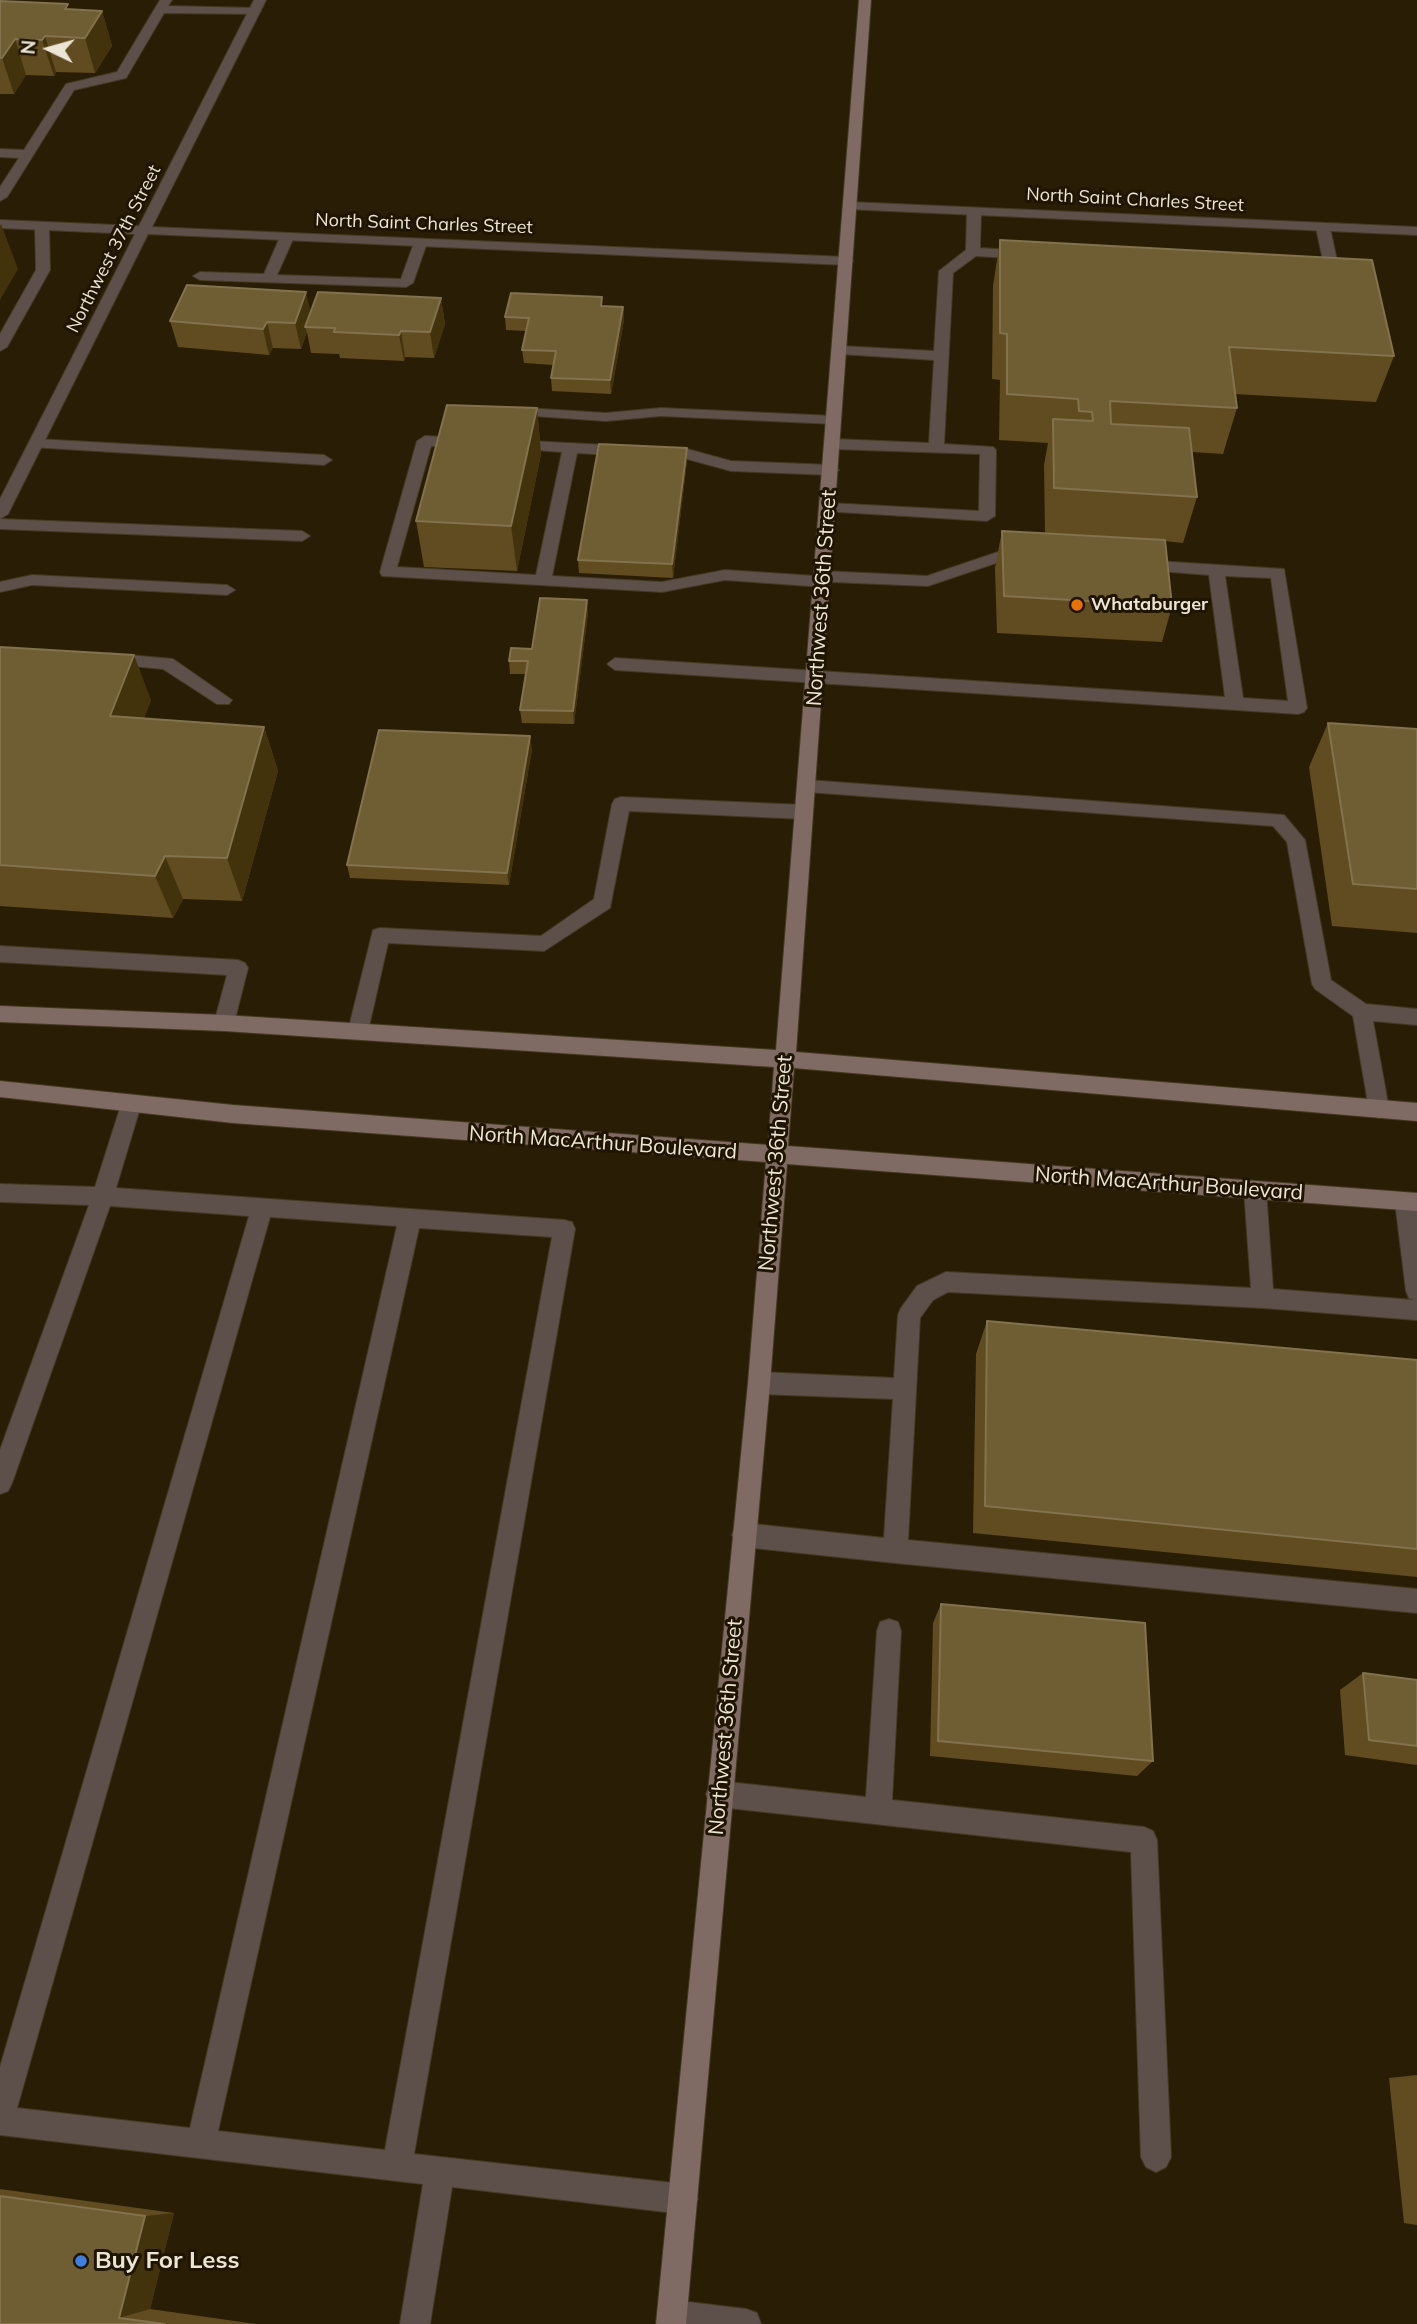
<!DOCTYPE html>
<style>
body{margin:0}
#map{position:relative;width:1417px;height:2324px;overflow:hidden;background:#291e05;font-family:Mulish,sans-serif}
canvas{display:block}
.north{position:absolute;left:14px;top:14px;width:70px;height:70px;-webkit-text-stroke:5px #1f1500;paint-order:stroke;rotate:275deg;font-size:19px;font-weight:700;line-height:28px;text-align:center;color:#ece5d6}
.north::after{content:'';display:block;margin:auto;width:24px;height:32px;background:#ece5d6;clip-path:polygon(50% 0,100% 100%,50% 72%,0 100%)}
</style>
<div id="map">
<canvas width="1417" height="2324"></canvas>
<div class="north">N</div>
</div>
<script>
const ctx = document.querySelector('canvas').getContext('2d');
ctx.lineJoin = 'round';
const poly = rows => new Path2D(rows.map(r => 'M' + r).join(''));
function strokePath(path, color, width, dash) { ctx.strokeStyle = color; ctx.lineWidth = width; ctx.lineCap = dash ? 'butt' : 'round'; ctx.setLineDash(dash || []); ctx.stroke(path); }
function fill(path, color) { ctx.fillStyle = color; ctx.fill(path, 'evenodd'); }
function write(font, color, halo, rows, align = 'center') {
  ctx.font = font + ' Mulish,sans-serif'; ctx.lineWidth = 6; ctx.setLineDash([]); ctx.textBaseline = 'middle'; ctx.strokeStyle = halo; ctx.fillStyle = color; for (const [text, x, y, turn = 0] of rows) {
    ctx.save(); ctx.translate(x, y); ctx.rotate((+turn || 0) * Math.PI / 180); ctx.textAlign = isNaN(turn) ? turn : align; if (halo) ctx.strokeText(text, 0, 0); ctx.fillText(text, 0, 0); ctx.restore();
  }
}
const lane = poly([
 [160,0,172,0,168,6,255,8,261,11,255,14,164,13,126,78,74,90,7,197,0,201,0,187,19,158,0,157,0,149,24,150,66,84,117,72,160,0],
 [974,208,981,212,980,248,1027,251,1034,255,1027,259,976,256,953,273,944,444,993,447,996,450,995,516,987,521,822,511,820,508,822,505,828,503,979,511,980,454,833,449,825,444,833,439,929,443,934,360,840,354,833,350,840,346,934,351,939,271,966,250,967,212,974,208],
 [42,222,49,226,50,270,7,347,0,351,0,334,36,270,35,226,42,222],
 [1323,224,1330,228,1339,270,1332,274,1318,273,1311,269,1313,266,1324,265,1316,228,1323,224],
 [287,233,294,237,277,275,401,279,415,240,420,239,427,243,413,283,406,287,200,280,193,276,200,272,264,274,280,237,287,233],
 [510,407,606,413,661,408,834,416,841,420,834,424,661,416,606,421,505,414,503,411,505,408,510,407],
 [425,436,465,438,473,443,465,448,431,446,397,567,536,575,562,452,506,448,503,445,511,440,626,446,634,451,626,456,577,453,552,576,662,582,725,570,815,576,823,571,927,576,998,552,1024,553,1032,558,1024,563,999,562,928,586,831,582,823,587,725,580,662,592,382,576,380,572,417,441,425,436],
 [36,439,324,455,332,460,324,465,31,447,28,444,31,441,36,439],
 [658,448,687,449,731,461,831,465,839,470,831,475,731,471,687,459,653,456,650,453,658,448],
 [0,519,302,531,310,536,302,541,0,529,0,519],
 [1140,560,1284,569,1307,708,1304,712,1298,714,615,670,607,664,615,658,1225,697,1209,575,1134,569,1132,565,1140,560],
 [1225,576,1271,578,1288,701,1243,698,1225,576],
 [32,575,227,585,235,590,227,595,32,585,0,592,0,582,32,575],
 [107,653,173,659,232,700,229,704,217,704,163,669,101,663,99,659,101,655,107,653],
 [807,780,1284,815,1305,840,1331,980,1366,1004,1417,1009,1417,1025,1373,1021,1389,1109,1386,1115,1379,1118,1372,1115,1369,1109,1353,1016,1315,989,1312,984,1287,842,1273,826,807,792,801,791,798,786,801,781,807,780],
 [621,797,804,805,810,807,813,812,810,817,804,819,629,811,610,908,544,951,388,943,368,1031,365,1037,358,1039,351,1037,348,1031,373,930,380,928,541,936,594,899,612,804,615,799,621,797],
 [0,946,238,960,245,963,248,968,234,1023,231,1029,224,1031,217,1029,214,1023,227,975,0,962,0,946],
 [131,1096,138,1099,141,1105,116,1188,564,1220,572,1222,575,1229,414,2154,683,2184,693,2189,698,2199,693,2209,683,2214,452,2187,430,2324,400,2324,423,2184,0,2135,0,2067,249,1216,110,1206,12,1483,8,1491,0,1494,0,1450,89,1205,0,1202,0,1184,95,1187,121,1105,124,1099,131,1096],
 [270,1217,397,1226,190,2128,17,2108,270,1217],
 [419,1228,552,1237,385,2150,218,2131,419,1228],
 [1255,1181,1263,1184,1266,1190,1273,1289,1414,1300,1409,1298,1406,1291,1395,1202,1398,1196,1406,1193,1414,1196,1417,1205,1417,1320,1263,1308,948,1292,933,1300,920,1318,908,1540,1417,1589,1417,1613,895,1563,744,1547,735,1543,732,1535,735,1527,744,1523,884,1538,893,1399,759,1394,751,1390,748,1383,751,1376,759,1372,894,1378,898,1315,901,1308,917,1286,946,1272,1251,1288,1244,1190,1247,1184,1255,1181],
 [889,1619,898,1622,901,1631,892,1800,1144,1827,1153,1831,1157,1840,1171,2157,1166,2167,1156,2172,1146,2167,1141,2157,1131,1852,719,1807,710,1803,706,1794,710,1785,719,1781,866,1797,877,1631,880,1622,889,1619],
 [672,2300,746,2309,757,2313,761,2324,660,2324,657,2315,661,2304,672,2300]
]);
const street = poly([
 [254,0,266,0,152,227,846,257,853,261,846,265,148,234,8,514,0,519,0,499,135,234,0,228,0,220,139,226,254,0],
 [850,202,1417,227,1417,235,845,209,845,203,850,202]
]);
const secondary = poly([
 [859,0,871,0,796,1052,1417,1103,1417,1121,794,1068,788,1146,1417,1193,1417,1211,787,1164,770,1383,686,2324,656,2324,748,1383,766,1162,233,1123,0,1097,0,1081,233,1105,768,1145,774,1067,224,1031,0,1022,0,1006,224,1015,776,1050,859,0]
]);
const wall = poly([
 [0,1,70,9,102,11,112,46,95,73,56,72,54,76,26,75,14,94,0,94],
 [1000,240,1394,356,1376,402,1235,394,1237,408,1223,454,1192,452,1197,497,1183,543,1165,541,1172,606,1162,642,997,633,995,568,1002,531,1045,534,1044,465,1048,443,999,440,1000,380,992,379,993,286],
 [602,297,602,306,623,307,624,320,611,394,552,391,551,378,553,365,524,363,522,350,526,331,506,330,505,317],
 [441,298,445,324,434,358,405,357,404,361,340,358,339,354,311,353,307,332,301,349,273,348,269,355,178,347,170,321,310,312],
 [537,408,541,454,517,571,424,567,416,521],
 [687,448,687,461,673,578,579,573,578,560],
 [588,613,574,724,522,723,520,710,526,674,510,674,509,661,532,649],
 [0,647,151,700,144,718,264,727,278,771,242,901,183,899,173,918,0,906],
 [1328,723,1417,729,1417,933,1332,926,1309,767],
 [532,749,509,885,350,878,347,865],
 [987,1321,1417,1360,1417,1577,973,1533,976,1354],
 [941,1604,1153,1761,1137,1776,930,1756,933,1623],
 [1363,1673,1417,1680,1417,1765,1345,1755,1340,1690],
 [1417,2075,1417,2225,1404,2223,1389,2078],
 [0,2189,174,2213,150,2309,256,2324,0,2324]
]);
const shadedWall = poly([
 [102,11,112,46,95,73,85,38],
 [45,36,56,72,54,76,42,40],
 [15,39,26,75,14,94,2,58],
 [1,224,18,269,0,300,0,226],
 [306,292,312,318,305,327,307,332,301,349,295,323],
 [441,298,445,324,434,358,430,332],
 [623,307,624,320,611,394,610,380],
 [267,322,273,348,269,355,263,329],
 [401,331,405,357,404,361,399,335],
 [537,408,541,454,517,571,511,526],
 [687,448,687,461,673,578,672,564],
 [587,600,588,613,574,724,573,711],
 [134,655,151,700,129,760,110,716],
 [264,727,278,771,242,901,227,858],
 [530,736,532,749,509,885,507,873],
 [165,856,183,899,173,918,155,876],
 [174,2213,150,2309,119,2318,145,2216]
]);
const building = poly([
 [0,1,68,4,65,9,102,11,85,38,45,36,42,40,15,39,2,58,0,58,0,1],
 [1000,240,1372,260,1394,356,1229,347,1237,408,1110,401,1111,424,1189,428,1197,497,1054,488,1053,419,1093,421,1092,412,1079,411,1078,399,1007,394,1007,334,1000,333,1000,240],
 [187,285,306,292,295,323,267,322,263,329,170,321,187,285],
 [318,292,441,298,430,332,401,331,399,335,334,332,335,328,305,327,318,292],
 [511,293,602,297,601,306,623,307,610,380,551,378,556,351,522,350,529,318,505,317,511,293],
 [447,405,537,408,511,526,416,521,447,405],
 [599,444,687,448,672,564,578,560,599,444],
 [1002,531,1165,540,1172,606,1004,596,1002,531],
 [540,598,587,600,573,711,520,710,528,661,509,661,511,648,532,649,540,598],
 [0,647,134,655,110,716,264,727,227,858,165,856,155,876,0,865,0,647],
 [1328,723,1417,729,1417,889,1353,884,1328,723],
 [379,730,530,736,507,873,347,865,379,730],
 [987,1321,1417,1360,1417,1549,985,1506,987,1321],
 [941,1604,1145,1623,1153,1761,938,1741,941,1604],
 [1363,1673,1417,1680,1417,1746,1369,1740,1363,1673],
 [0,2196,145,2216,119,2318,165,2324,0,2324,0,2196]
]);
const markers = [
 [1077,605,7,"#e8710a"],
 [81,2261,7,"#3f7fe0"]
];
const farStreetnames = [
 ["North Saint Charles Street",1135,200,3],
 ["North Saint Charles Street",424,224,2],
 ["Northwest 37th Street",114,249,-63]
];
const farPoinames = [
 ["Whataburger",1091,605]
];
const streetNames = [
 ["Northwest 36th Street",822,598,-86],
 ["North MacArthur Boulevard",603,1143,4],
 ["Northwest 36th Street",776,1163,-85],
 ["North MacArthur Boulevard",1169,1184,4],
 ["Northwest 36th Street",726,1727,-85]
];
const nearPoinames = [
 ["Buy For Less",95,2261]
];
strokePath(lane, '#443a22', 2);
strokePath(street, '#443a22', 2);
strokePath(secondary, '#443a22', 2);
fill(lane, '#5d504b');
fill(street, '#5d504b');
fill(secondary, '#806b64');
fill(wall, '#604c20');
fill(shadedWall, '#43330d');
fill(building, '#6f5d33');
strokePath(building, '#82724d', 2);
for (const [x, y, r, color] of markers) { const dot = new Path2D(); dot.arc(x, y, r, 0, 2 * Math.PI); ctx.fillStyle = color; ctx.fill(dot); strokePath(dot, '#1f1500', 2.5); }
write('18px', '#ece5d6', '#1f1500', farStreetnames);
write('bold 18px', '#ece5d6', '#1f1500', farPoinames, 'left');
write('21px', '#ece5d6', '#1f1500', streetNames);
write('bold 24px', '#ece5d6', '#1f1500', nearPoinames, 'left');
</script>
